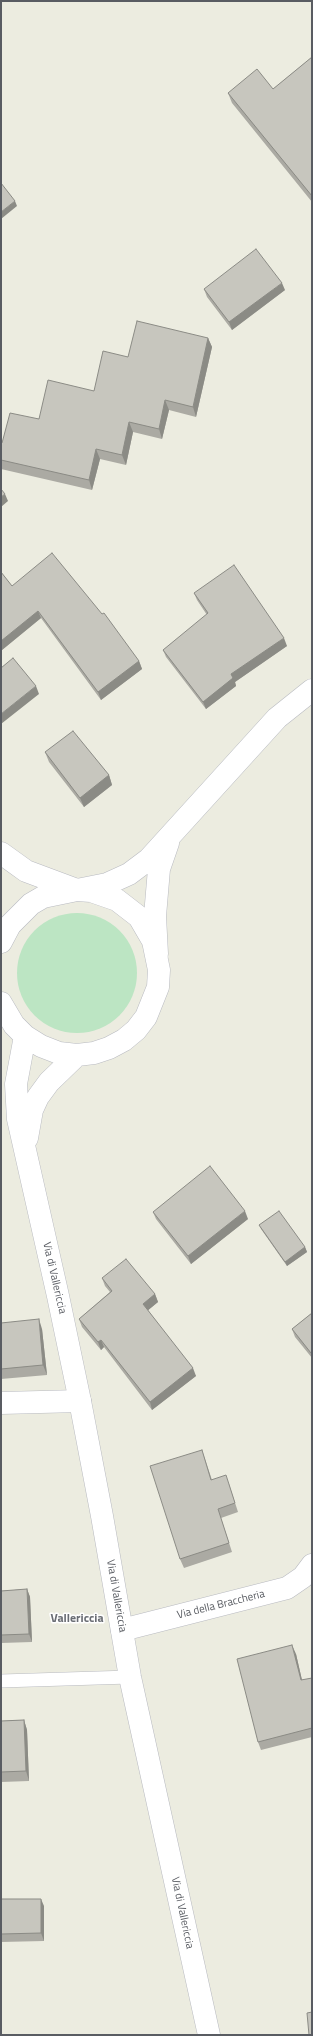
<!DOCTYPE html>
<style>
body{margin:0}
#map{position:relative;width:313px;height:2036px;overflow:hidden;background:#ecece0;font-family:"Titillium Web",sans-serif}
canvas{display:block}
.frame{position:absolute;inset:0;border:2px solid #595c62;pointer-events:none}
</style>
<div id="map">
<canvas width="313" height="2036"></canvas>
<div class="frame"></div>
</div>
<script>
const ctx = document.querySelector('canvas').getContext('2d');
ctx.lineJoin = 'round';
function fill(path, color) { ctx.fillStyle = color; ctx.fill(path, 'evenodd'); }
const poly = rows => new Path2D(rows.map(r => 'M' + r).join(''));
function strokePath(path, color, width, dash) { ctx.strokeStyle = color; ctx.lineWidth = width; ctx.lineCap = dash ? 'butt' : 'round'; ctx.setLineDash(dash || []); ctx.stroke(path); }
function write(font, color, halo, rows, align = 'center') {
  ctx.font = font + ' "Titillium Web",sans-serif'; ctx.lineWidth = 3; ctx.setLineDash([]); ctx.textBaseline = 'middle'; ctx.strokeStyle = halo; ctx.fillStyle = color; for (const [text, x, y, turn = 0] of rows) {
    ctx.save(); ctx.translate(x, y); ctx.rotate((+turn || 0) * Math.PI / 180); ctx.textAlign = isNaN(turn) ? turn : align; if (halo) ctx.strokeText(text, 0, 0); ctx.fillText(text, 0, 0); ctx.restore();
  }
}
const green = poly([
 '17 973a60 60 0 1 1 120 0a60 60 0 1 1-120 0Z'
]);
const service = poly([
 [1,1681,130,1677]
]);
const minor = poly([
 [77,890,107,884,129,874,149,859,277,718,312,690],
 [157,954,155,916,159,869,168,843],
 [1,1403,80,1401],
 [122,1630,287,1588,303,1577,312,1565]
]);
const tertiary = poly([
 [1,853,26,871,77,890],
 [1,942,10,925,31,904,43,897,77,890,91,891,117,900,139,917,153,941,159,970,158,987,146,1017,136,1030,124,1040,109,1048,94,1053,77,1055,59,1053,41,1046,25,1036,14,1025,1,1003],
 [25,1036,16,1084,18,1119,58,1296,80,1401,102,1516,130,1677,209,2035],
 [27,1138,32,1110,38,1097,49,1082,77,1055]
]);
const wall = poly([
 [312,57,312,202,232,103,228,93,273,89],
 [204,289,285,290,232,330,207,297],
 [208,338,212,347,196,417,169,410,162,439,133,432,126,465,100,459,92,490,1,469,1,444,39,419,94,391,128,357],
 [1,572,12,586,139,661,142,669,101,700,41,618,2,650,1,648],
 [194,593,287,646,235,682,236,686,206,709,166,657,163,650,207,615,197,600],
 [45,752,109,775,112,785,84,807,49,762],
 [153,1212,248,1219,191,1264,156,1219],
 [259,1225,305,1247,307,1252,287,1266,261,1229],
 [102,1278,155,1294,158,1302,148,1310,196,1376,152,1410,104,1347,101,1350,82,1327,79,1319,110,1292,105,1286],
 [312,1313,312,1358,295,1337,292,1329],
 [1,1323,42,1329,47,1375,1,1379],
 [202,1450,212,1480,229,1484,238,1512,221,1518,232,1552,184,1568,180,1559],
 [27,1589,30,1597,32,1642,1,1643,1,1591],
 [296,1654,302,1680,312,1678,312,1737,261,1750,258,1742],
 [24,1720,27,1730,29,1781,1,1782,1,1721],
 [1,1899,44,1906,44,1941,1,1942]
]);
const shadedWall = poly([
 [15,201,17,206,1,219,1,212],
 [282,283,285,290,232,330,229,322],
 [208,338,212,347,196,417,193,407],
 [165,400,169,410,162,439,159,429],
 [129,422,133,432,126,465,122,455],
 [96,449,100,459,92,490,89,480],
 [5,494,8,501,1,507,1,497],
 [38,611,41,618,2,650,1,647,1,641],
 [284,638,287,646,235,682,236,686,206,709,203,702,231,674],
 [139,661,142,669,101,700,98,692],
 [36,686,39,694,1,724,1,714],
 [109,775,112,785,84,807,80,798],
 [245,1211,248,1219,191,1264,188,1256],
 [305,1247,307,1252,287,1266,285,1262],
 [155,1294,158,1302,146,1312,143,1304],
 [39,1319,42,1329,47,1375,43,1365],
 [101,1340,104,1347,101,1350,98,1342],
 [193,1368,196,1376,152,1410,150,1402],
 [27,1589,30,1597,32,1642,29,1634],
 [292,1645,296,1654,304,1689,301,1680],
 [24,1720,27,1730,29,1781,26,1771],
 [41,1899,44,1906,44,1941,41,1933]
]);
const building = poly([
 [312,57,312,196,228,93,257,69,273,89,312,57],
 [1,183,15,201,1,212,1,183],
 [256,249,282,283,229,322,204,289,256,249],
 [137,321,208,338,193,407,165,400,159,429,129,422,122,455,96,449,89,480,1,460,1,444,2,443,10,413,39,419,48,380,94,391,103,351,128,357,137,321],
 [1,489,5,494,1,497,1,489],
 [52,553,102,614,104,613,139,661,98,692,38,611,1,641,1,572,12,586,52,553],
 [234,565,284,638,231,674,233,678,203,702,163,650,208,613,194,593,234,565],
 [13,658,36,686,1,714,1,668,13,658],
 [73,731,109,775,80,798,45,752,73,731],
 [210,1166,245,1211,188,1256,153,1212,210,1166],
 [279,1211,305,1247,285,1262,259,1225,279,1211],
 [126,1259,155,1294,143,1304,193,1368,150,1402,101,1340,98,1342,79,1319,112,1291,102,1278,126,1259],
 [312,1313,312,1352,311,1353,292,1329,312,1313],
 [39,1319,43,1365,1,1369,1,1323,39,1319],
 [202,1450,211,1480,226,1475,235,1503,218,1509,229,1543,180,1559,150,1466,202,1450],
 [27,1589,29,1634,1,1635,1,1591,27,1589],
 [292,1645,301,1680,312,1678,312,1728,258,1742,237,1659,292,1645],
 [24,1720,26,1771,1,1772,1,1721,24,1720],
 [1,1899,41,1899,41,1933,1,1934,1,1899],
 [312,2012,312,2035,309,2035,307,2013,312,2012]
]);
const streetNames = [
 ["Via di Vallericcia",54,1278,77],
 ["Via di Vallericcia",116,1596,80],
 ["Via della Braccheria",221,1605,-14],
 ["Via di Vallericcia",182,1913,78]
];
const neighbourhoodNames = [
 ["Vallericcia",77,1619]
];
fill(green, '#bce5c3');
strokePath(service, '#b8bac0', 14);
strokePath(minor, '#b8bac0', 23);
strokePath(tertiary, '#b8bac0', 23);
strokePath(service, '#fff', 13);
strokePath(minor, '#fff', 22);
strokePath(tertiary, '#fff', 22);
fill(wall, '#abaaa3');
fill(shadedWall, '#8b8b85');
fill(building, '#c7c6be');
strokePath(building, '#8b8b85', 1);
write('11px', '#595c62', '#fff', streetNames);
write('bold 12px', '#6a6d74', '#fff', neighbourhoodNames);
</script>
